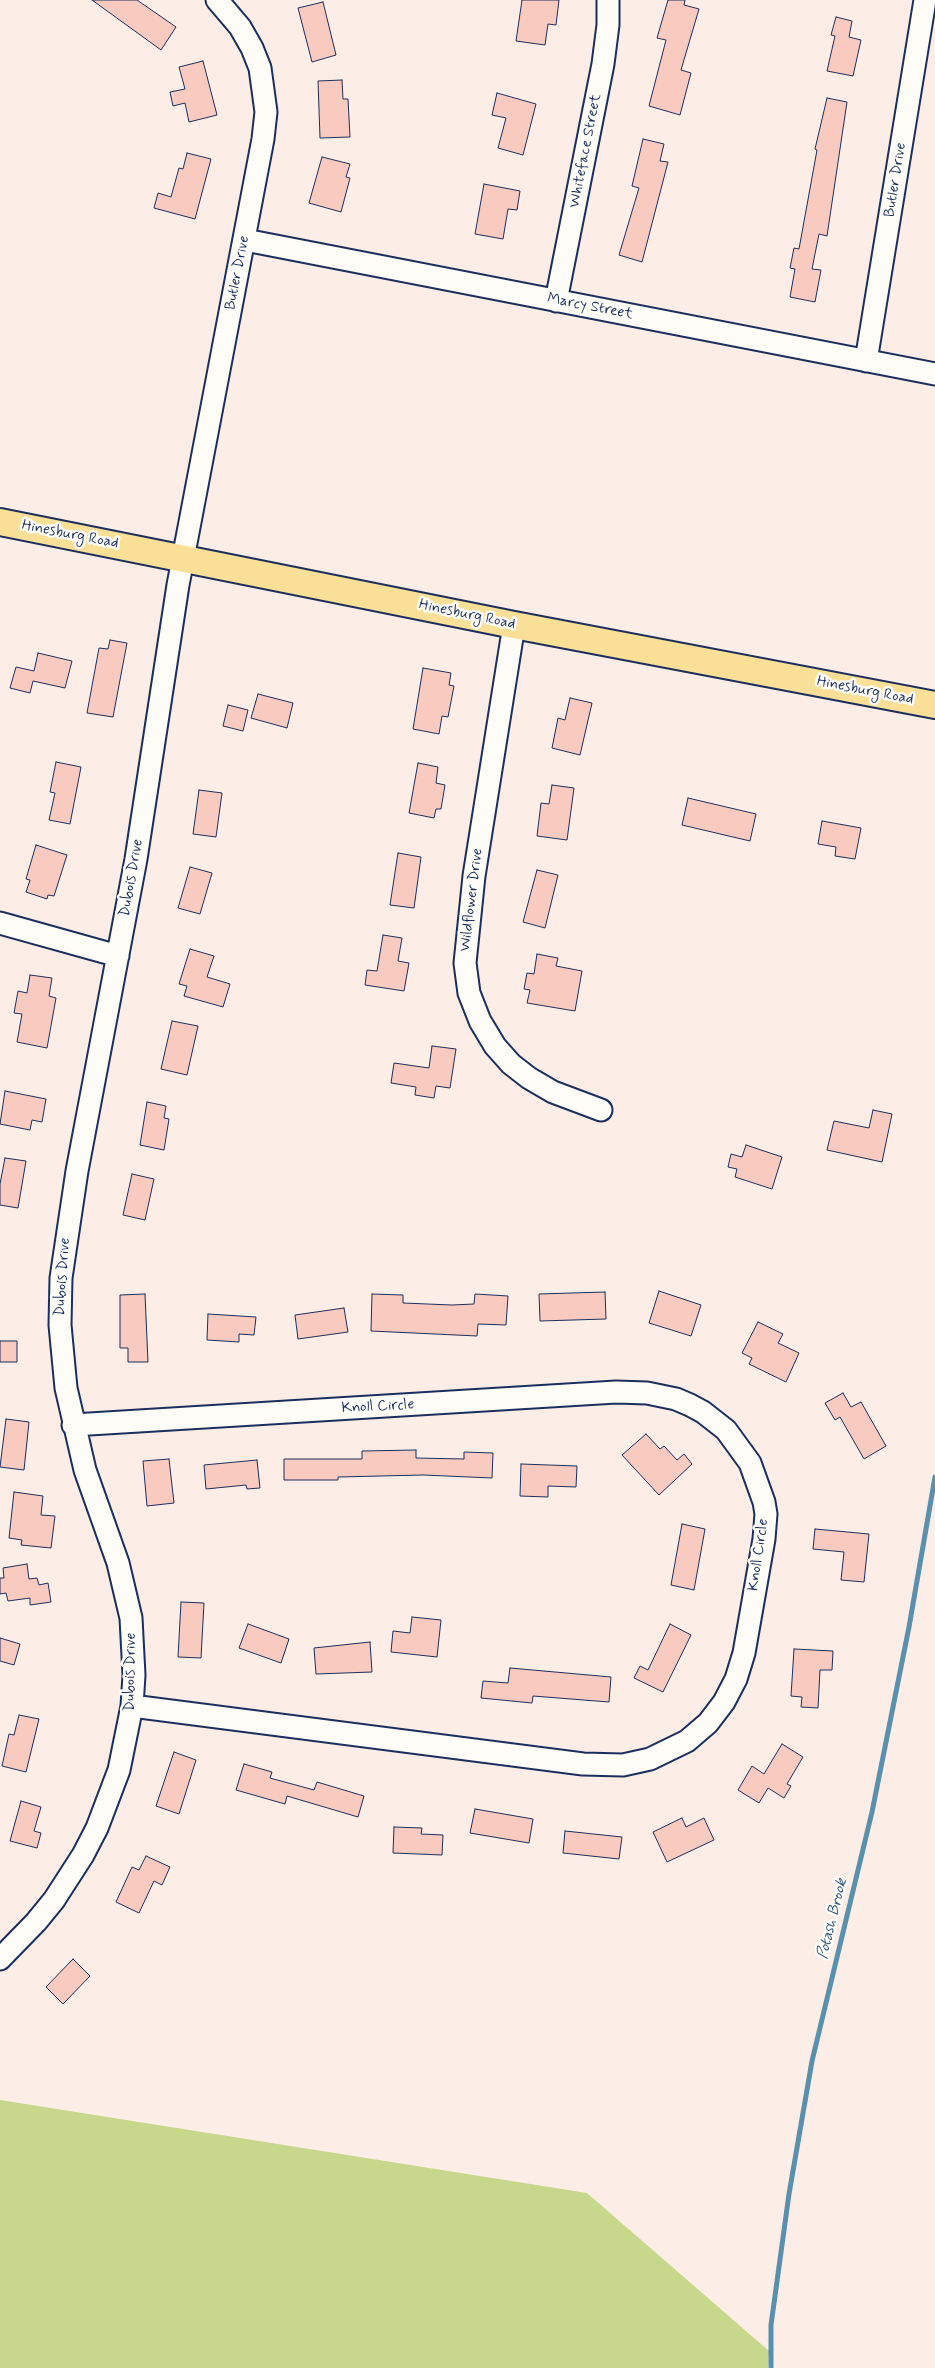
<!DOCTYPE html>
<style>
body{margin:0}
canvas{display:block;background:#fcede6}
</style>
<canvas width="935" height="2368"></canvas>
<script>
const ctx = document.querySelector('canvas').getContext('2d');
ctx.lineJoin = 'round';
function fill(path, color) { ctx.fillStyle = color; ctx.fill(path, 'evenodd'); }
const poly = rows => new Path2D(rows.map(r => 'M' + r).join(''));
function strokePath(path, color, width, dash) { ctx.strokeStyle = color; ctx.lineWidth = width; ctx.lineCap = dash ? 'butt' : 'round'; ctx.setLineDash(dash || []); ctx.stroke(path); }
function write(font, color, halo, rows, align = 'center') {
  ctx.font = font + ' Mynerve,sans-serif'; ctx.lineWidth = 5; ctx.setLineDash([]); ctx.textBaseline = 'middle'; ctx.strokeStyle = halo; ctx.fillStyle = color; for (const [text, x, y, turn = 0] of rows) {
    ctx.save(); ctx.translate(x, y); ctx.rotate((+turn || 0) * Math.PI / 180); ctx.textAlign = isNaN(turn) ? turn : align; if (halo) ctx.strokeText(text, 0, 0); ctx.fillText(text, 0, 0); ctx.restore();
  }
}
const green = poly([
 [0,2100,587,2193,769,2351,768,2368,0,2368]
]);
const stream = poly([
 [771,2368,771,2325,789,2194,812,2061,872,1812,909,1627,935,1477]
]);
const building = poly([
 [92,0,137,0,176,27,161,50,92,0],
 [522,0,559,0,556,25,548,24,545,45,516,41,522,0],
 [668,0,685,0,684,5,699,9,681,70,691,73,680,115,649,106,666,40,657,38,668,0],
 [323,2,336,55,312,62,298,8,323,2],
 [836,17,852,21,849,37,861,40,853,76,827,71,835,36,831,35,836,17],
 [203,61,217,115,189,122,185,103,173,106,170,92,185,89,179,67,203,61],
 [342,80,343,99,348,99,350,137,320,138,318,81,342,80],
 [497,93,536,104,523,155,498,148,506,118,492,115,497,93],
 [827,98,847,102,827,236,819,234,812,269,821,270,815,302,790,297,795,269,790,268,794,248,799,249,817,150,815,149,827,98],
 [643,139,664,144,660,161,668,162,642,262,619,255,639,188,632,186,643,139],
 [187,153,211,159,195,219,154,208,158,193,171,197,179,168,183,169,187,153],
 [322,157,350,164,346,177,350,178,341,212,309,203,322,157],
 [484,184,520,191,517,210,508,209,503,239,475,234,484,184],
 [110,640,127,643,113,717,87,713,99,648,108,649,110,640],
 [38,653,72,661,65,688,33,681,30,693,10,688,16,667,34,671,38,653],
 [423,668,451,673,449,685,454,686,448,717,442,716,439,734,413,729,423,668],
 [258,694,293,703,287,728,251,718,258,694],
 [570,698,592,703,580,755,552,748,558,718,565,720,570,698],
 [228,705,248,710,243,731,223,726,228,705],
 [56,762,81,767,70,824,49,820,55,793,50,792,56,762],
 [418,763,438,767,436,783,445,785,441,809,436,809,434,818,409,813,418,763],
 [552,785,574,788,567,840,537,836,541,803,549,804,552,785],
 [199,790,222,793,216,837,193,834,199,790],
 [688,798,756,814,750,841,682,825,688,798],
 [822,821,861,828,855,859,835,856,836,847,818,844,822,821],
 [36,845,67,855,54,896,48,895,47,899,26,892,30,880,26,879,36,845],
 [398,853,421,857,414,908,390,905,398,853],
 [190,867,212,873,200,914,178,908,190,867],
 [537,870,558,875,545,928,523,922,537,870],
 [383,935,402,938,398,961,409,963,404,991,365,985,367,970,377,971,383,935],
 [190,949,214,956,207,977,230,984,223,1007,184,996,187,986,179,984,190,949],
 [537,954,558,958,556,966,582,971,575,1011,527,1003,530,990,524,989,527,973,534,974,537,954],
 [30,975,52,978,49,996,56,998,47,1048,17,1042,22,1014,14,1013,18,991,27,993,30,975],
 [172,1021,198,1026,187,1075,161,1069,172,1021],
 [432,1046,456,1049,450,1088,436,1086,434,1098,415,1095,416,1087,391,1083,394,1063,429,1068,432,1046],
 [5,1091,46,1099,42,1122,32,1120,30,1130,0,1124,5,1091],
 [147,1102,166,1106,164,1118,169,1119,164,1150,140,1145,147,1102],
 [873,1110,892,1114,882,1162,827,1150,834,1121,869,1128,873,1110],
 [746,1145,782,1157,772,1189,735,1177,737,1169,728,1167,731,1154,742,1157,746,1145],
 [5,1158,26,1161,18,1208,0,1205,0,1184,5,1158],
 [132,1174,154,1179,145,1220,123,1215,132,1174],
 [659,1291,701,1305,691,1336,649,1323,659,1291],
 [605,1292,606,1319,540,1321,539,1294,605,1292],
 [145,1294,148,1362,128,1362,128,1348,120,1348,120,1295,145,1294],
 [372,1294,403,1295,403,1303,452,1305,474,1304,475,1294,508,1296,506,1325,478,1324,477,1336,371,1331,372,1294],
 [344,1308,348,1332,298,1339,295,1315,344,1308],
 [208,1314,256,1317,254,1335,239,1334,239,1342,207,1340,208,1314],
 [758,1322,783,1334,778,1343,799,1353,786,1382,749,1364,752,1358,742,1353,758,1322],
 [0,1341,17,1341,17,1362,0,1362,0,1341],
 [843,1393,851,1407,861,1402,886,1446,864,1459,840,1417,835,1420,825,1403,843,1393],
 [6,1419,29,1422,24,1470,0,1467,6,1419],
 [646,1434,660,1449,664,1446,677,1460,684,1454,692,1464,659,1495,622,1455,646,1434],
 [416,1450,416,1458,464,1459,464,1452,493,1453,492,1478,423,1475,338,1477,338,1480,284,1480,284,1459,362,1459,362,1451,416,1450],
 [169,1459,174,1503,147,1506,143,1461,169,1459],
 [257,1460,260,1488,247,1489,246,1485,206,1489,204,1465,257,1460],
 [521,1464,577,1466,576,1487,548,1486,548,1497,520,1496,521,1464],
 [14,1492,43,1496,41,1515,55,1516,51,1548,21,1545,22,1540,9,1538,14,1492],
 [682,1524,705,1529,694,1590,671,1585,682,1524],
 [815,1529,869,1534,864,1582,841,1580,844,1552,813,1549,815,1529],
 [27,1564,29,1579,37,1578,39,1585,48,1583,51,1602,30,1605,30,1598,8,1601,6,1593,0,1594,0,1578,4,1578,3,1568,27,1564],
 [181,1602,204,1603,201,1658,178,1657,181,1602],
 [412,1617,441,1620,437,1657,391,1652,393,1631,410,1633,412,1617],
 [248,1624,289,1639,281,1663,239,1648,248,1624],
 [670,1624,691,1635,663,1692,634,1678,640,1666,648,1670,670,1624],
 [0,1638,20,1644,14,1665,0,1661,0,1638],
 [370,1642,372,1672,316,1674,314,1648,370,1642],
 [794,1649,833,1651,832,1670,820,1670,818,1708,801,1707,802,1697,791,1696,794,1649],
 [510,1668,611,1677,609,1702,533,1696,532,1703,481,1698,483,1681,508,1683,510,1668],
 [19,1715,39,1719,26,1772,2,1766,9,1734,14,1735,19,1715],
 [782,1744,803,1757,787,1784,791,1786,784,1798,768,1788,759,1803,738,1790,752,1766,764,1774,782,1744],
 [174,1752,196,1760,179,1814,156,1806,174,1752],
 [244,1764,272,1772,270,1778,314,1790,317,1782,364,1796,358,1817,287,1796,285,1804,236,1790,244,1764],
 [21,1801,41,1807,34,1831,41,1833,37,1848,10,1841,21,1801],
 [475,1809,533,1819,529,1843,470,1833,475,1809],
 [682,1818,686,1827,704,1818,714,1840,667,1862,653,1832,682,1818],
 [394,1827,422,1828,421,1834,443,1835,442,1855,393,1853,394,1827],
 [565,1831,622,1837,619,1859,563,1853,565,1831],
 [146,1856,170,1867,162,1885,154,1881,139,1913,116,1902,132,1867,139,1870,146,1856],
 [73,1959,90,1976,63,2004,46,1987,73,1959]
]);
const minor = poly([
 [245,240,935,374],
 [556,301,603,64,608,25,608,0],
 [866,361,925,0],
 [514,625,474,876,465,963,469,993,480,1021,495,1046,511,1064,529,1078,553,1092,601,1110],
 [0,923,118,956],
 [73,1425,616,1392,647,1393,676,1399,690,1405,703,1412,726,1430,750,1463,764,1502,766,1514,764,1539,744,1653,736,1679,724,1702,708,1723,687,1741,650,1759,623,1765,583,1764,132,1706],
 [0,1959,36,1922,54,1900,83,1855,97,1828,119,1770,132,1706,134,1675,131,1618,118,1563,85,1470,66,1388,60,1325,61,1278,77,1171,136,859,178,585,263,139,266,112,260,68,252,48,240,27,217,0]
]);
const major = poly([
 [0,522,514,625,935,705]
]);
const streetNames = [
 ["Whiteface Street",586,151,-79],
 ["Butler Drive",896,180,-81],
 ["Butler Drive",238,273,-79],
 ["Marcy Street",590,307,11],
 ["Hinesburg Road",70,535,11],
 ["Hinesburg Road",467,615,12],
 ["Hinesburg Road",865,691,11],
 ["Dubois Drive",132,878,-80],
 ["Wildflower Drive",472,900,-83],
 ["Dubois Drive",63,1277,-86],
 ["Knoll Circle",378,1407,-3],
 ["Knoll Circle",759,1555,-82],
 ["Dubois Drive",131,1672,-89]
];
const waterNames = [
 ["Potash Brook",833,1919,-76]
];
fill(green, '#c7d78b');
strokePath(stream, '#5990ad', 5);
fill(building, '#f9cac0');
strokePath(building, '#1b2f5e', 1);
strokePath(minor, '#1b2f5e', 25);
strokePath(major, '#1b2f5e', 30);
strokePath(minor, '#fdfcf7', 21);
strokePath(major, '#fadf96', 26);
write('15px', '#1b2f5e', '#fdfcf7', streetNames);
write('italic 16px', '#35577f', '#fdfcf7', waterNames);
</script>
